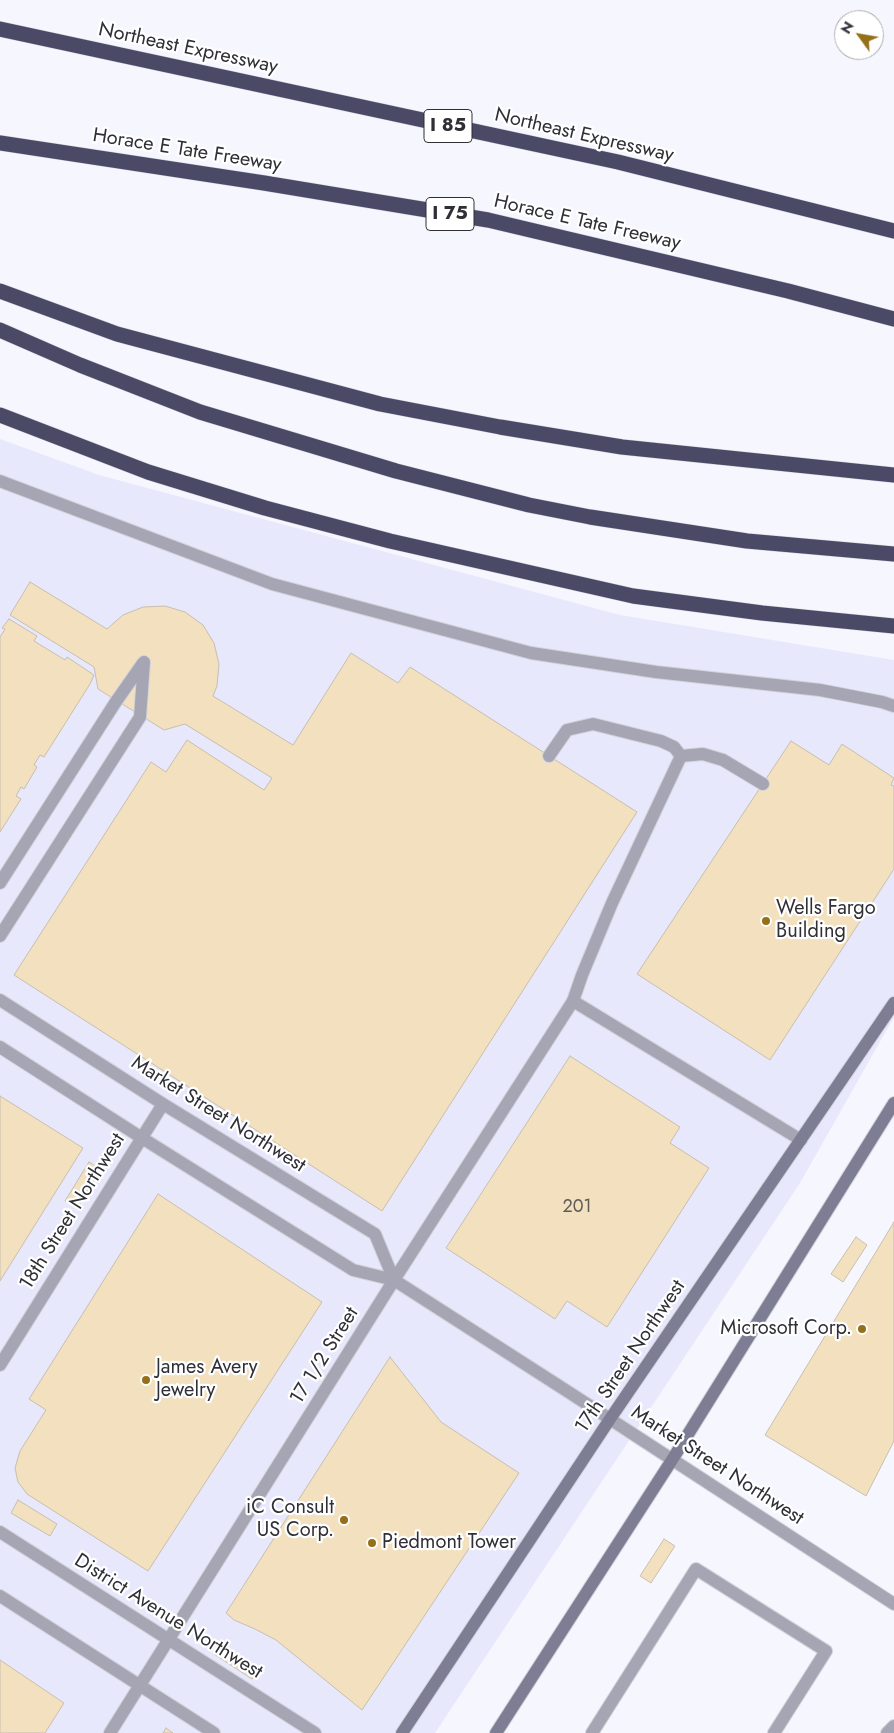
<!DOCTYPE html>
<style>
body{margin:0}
#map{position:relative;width:894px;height:1733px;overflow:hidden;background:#f6f6fe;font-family:Jost,sans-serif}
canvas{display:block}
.north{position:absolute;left:834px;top:10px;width:50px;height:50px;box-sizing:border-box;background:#fff;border:1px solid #acacaf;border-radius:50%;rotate:302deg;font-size:14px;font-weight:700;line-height:20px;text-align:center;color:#2f2f36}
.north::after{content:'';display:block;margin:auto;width:18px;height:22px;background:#966f19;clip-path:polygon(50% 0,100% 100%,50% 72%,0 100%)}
</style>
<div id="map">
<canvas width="894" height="1733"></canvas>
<div class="north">N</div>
</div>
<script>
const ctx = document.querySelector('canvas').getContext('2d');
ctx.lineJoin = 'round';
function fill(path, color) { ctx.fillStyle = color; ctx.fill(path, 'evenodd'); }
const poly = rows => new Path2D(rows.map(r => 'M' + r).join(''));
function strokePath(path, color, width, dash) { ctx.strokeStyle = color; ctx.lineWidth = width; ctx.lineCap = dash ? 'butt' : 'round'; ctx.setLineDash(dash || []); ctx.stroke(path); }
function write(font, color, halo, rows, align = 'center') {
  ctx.font = font + ' Jost,sans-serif'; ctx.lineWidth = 4.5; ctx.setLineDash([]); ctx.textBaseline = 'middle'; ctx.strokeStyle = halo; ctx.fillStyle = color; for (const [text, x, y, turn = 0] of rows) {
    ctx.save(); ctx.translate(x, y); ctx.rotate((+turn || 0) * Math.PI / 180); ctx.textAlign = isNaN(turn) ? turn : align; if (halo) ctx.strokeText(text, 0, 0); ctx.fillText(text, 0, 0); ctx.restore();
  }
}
const built = poly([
 [0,439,99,475,620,615,894,660,894,1017,800,1183,435,1733,0,1733]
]);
const building = poly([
 [30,582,107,629,123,615,143,607,165,606,185,612,203,625,214,643,219,664,217,686,213,696,293,745,351,653,398,683,410,667,637,812,382,1211,14,975,151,762,166,772,187,740,264,790,272,778,185,724,164,730,98,689,94,667,10,615,30,582],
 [9,619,37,636,34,641,65,660,67,657,94,675,90,684,44,757,40,755,34,765,37,767,24,789,21,787,16,796,21,799,0,832,0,637,5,629,2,628,9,619],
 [791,741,829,765,842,744,894,778,891,785,894,786,894,869,770,1060,637,974,791,741],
 [570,1056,680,1127,670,1143,709,1168,607,1327,567,1301,555,1319,446,1248,570,1056],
 [0,1096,83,1148,0,1281,0,1096],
 [89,1162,101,1170,77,1208,65,1201,89,1162],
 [158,1194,322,1302,148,1571,27,1494,18,1482,15,1468,20,1451,46,1410,29,1399,158,1194],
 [894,1222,894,1441,866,1496,765,1435,894,1222],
 [856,1237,867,1245,843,1282,831,1274,856,1237],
 [390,1357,441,1422,519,1473,362,1710,276,1640,255,1629,234,1620,226,1613,390,1357],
 [18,1500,57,1524,50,1536,11,1513,18,1500],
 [664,1539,675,1546,651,1583,640,1576,664,1539],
 [221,1644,259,1669,252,1679,214,1654,221,1644],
 [0,1660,64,1703,45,1733,0,1733,0,1660],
 [166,1728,173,1733,163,1733,166,1728]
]);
const lane = poly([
 [549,756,567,730,593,724,661,741,674,747,681,756,612,903,582,975,573,1001],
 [681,756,703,754,723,760,763,784],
 [592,1733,696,1569,826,1651,774,1733],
 [887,1733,894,1726]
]);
const street = poly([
 [0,481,272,584,531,653,656,672,820,690,882,702,894,706],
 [0,883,115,703,143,663],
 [0,936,140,717,144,662],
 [0,1000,163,1104,375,1234,394,1280],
 [0,1047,142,1138,353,1270,394,1280,570,1393,894,1604],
 [0,1365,163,1104],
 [0,1532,315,1733],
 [0,1596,214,1733],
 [110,1733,394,1280,573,1001,801,1140]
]);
const secondary = poly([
 [402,1733,610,1419,894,1003],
 [496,1733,672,1460,894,1103]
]);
const highway = poly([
 [0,29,618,162,894,231],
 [0,143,264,183,488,220,788,291,894,319],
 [0,291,117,334,380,404,500,427,622,447,894,475],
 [0,330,80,365,200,412,396,471,529,505,590,517,747,541,894,554],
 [0,415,148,472,265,508,390,541,633,596,762,613,894,626]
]);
const markers = [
 [766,921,5,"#966f19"],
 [862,1329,5,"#966f19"],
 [146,1380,5,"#966f19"],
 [344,1520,5,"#966f19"],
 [372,1543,5,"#966f19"]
];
const numberNames = [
 ["201",577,1208]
];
const shields = [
 [448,126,48],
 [450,214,48]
];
const shieldNames = [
 ["I 85",448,126],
 ["I 75",450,214]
];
const streetNames = [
 ["Northeast Expressway",188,49,12],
 ["Northeast Expressway",584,136,13],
 ["Horace E Tate Freeway",187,151,9],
 ["Horace E Tate Freeway",587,223,13],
 ["Market Street Northwest",218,1115,32],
 ["18th Street Northwest",73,1212,-58],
 ["17 1/2 Street",325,1356,-58],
 ["17th Street Northwest",631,1357,-56],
 ["Market Street Northwest",717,1466,33],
 ["District Avenue Northwest",168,1617,32]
];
const poiNames = [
 ["Wells Fargo",776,909],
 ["Building",776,932],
 ["Microsoft Corp.",852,1329,"right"],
 ["James Avery",156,1368],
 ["Jewelry",156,1391],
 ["iC Consult",334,1508,"right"],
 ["US Corp.",334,1531,"right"],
 ["Piedmont Tower",382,1543]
];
fill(built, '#e8e8fd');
fill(building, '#f2e0bf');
strokePath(building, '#c9bfae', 1);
strokePath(lane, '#d2d2da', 14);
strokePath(street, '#d2d2da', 14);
strokePath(secondary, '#d2d2da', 14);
strokePath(highway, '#d2d2da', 16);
strokePath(lane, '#a5a5b4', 12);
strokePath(street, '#a5a5b4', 12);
strokePath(secondary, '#7d7d93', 12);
strokePath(highway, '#4a4966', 15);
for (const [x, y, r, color] of markers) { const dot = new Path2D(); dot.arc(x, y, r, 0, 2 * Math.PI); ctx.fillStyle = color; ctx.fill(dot); strokePath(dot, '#fff', 2); }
write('18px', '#605b58', null, numberNames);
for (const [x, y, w] of shields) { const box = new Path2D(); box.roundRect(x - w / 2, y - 16.5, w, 33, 4); ctx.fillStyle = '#fff'; ctx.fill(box); strokePath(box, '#2f2f36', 1); }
write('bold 19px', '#2f2f36', null, shieldNames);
write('20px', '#2f2f36', '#fff', streetNames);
write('20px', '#2f2f36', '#fff', poiNames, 'left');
</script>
